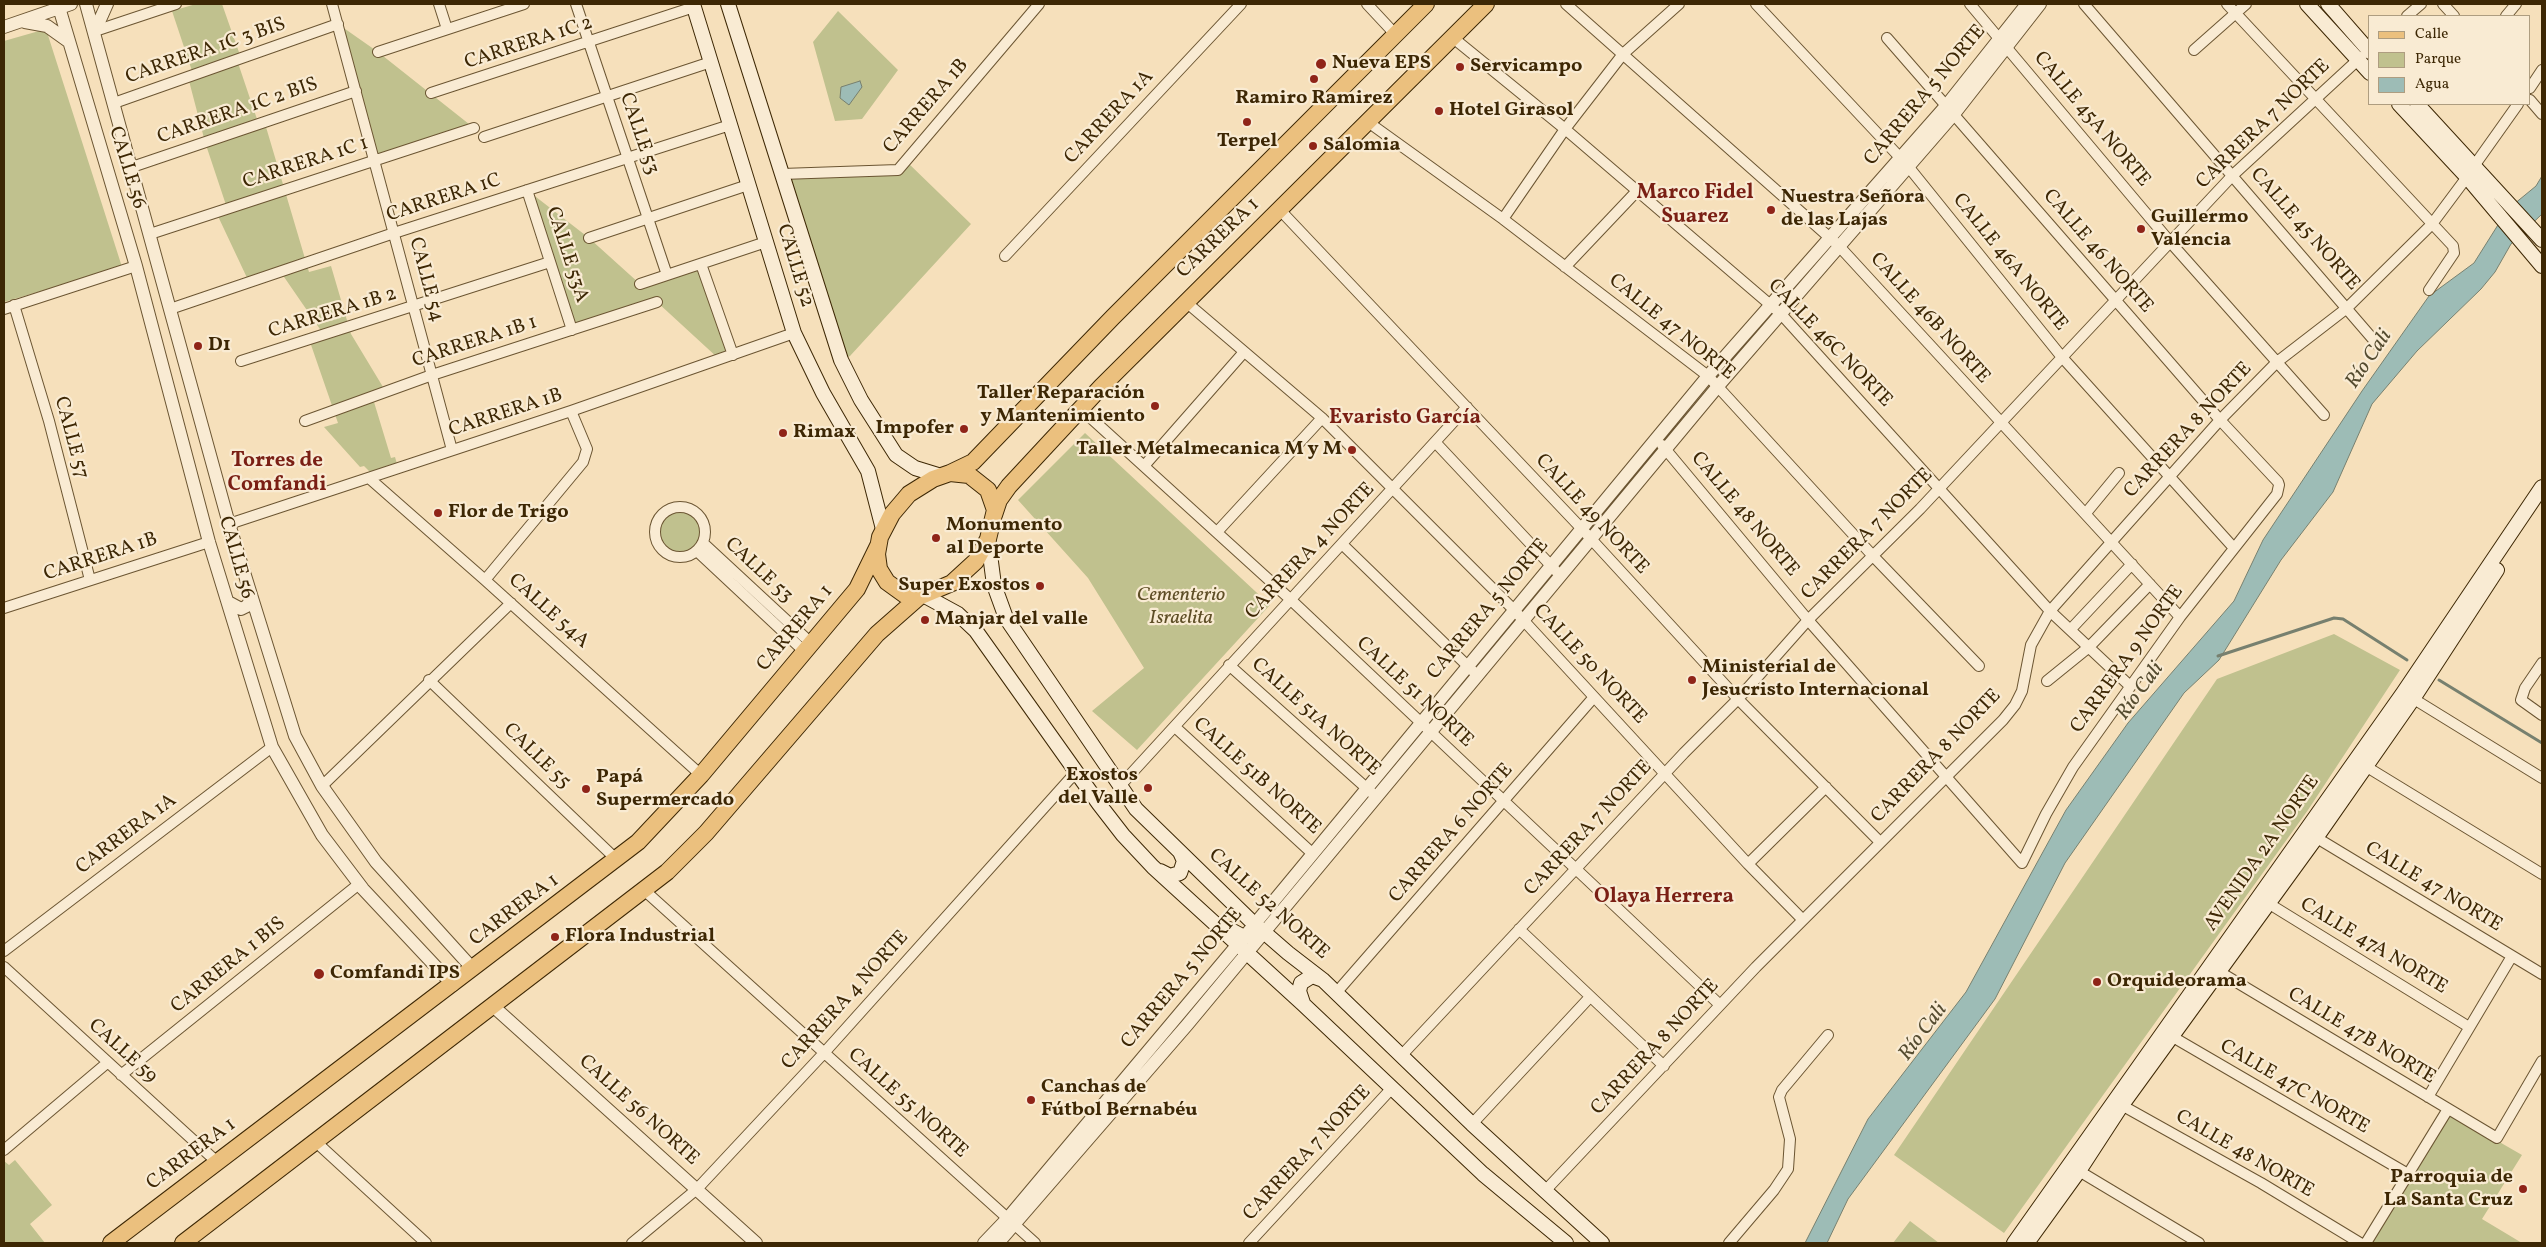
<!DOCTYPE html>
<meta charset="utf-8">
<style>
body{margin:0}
#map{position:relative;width:2546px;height:1247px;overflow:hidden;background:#f6e0bb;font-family:Vollkorn,serif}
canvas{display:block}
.frame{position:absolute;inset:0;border:5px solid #3d2704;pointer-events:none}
.legend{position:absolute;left:2368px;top:15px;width:162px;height:90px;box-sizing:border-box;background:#f9ebd3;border:1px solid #ae9d80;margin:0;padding:6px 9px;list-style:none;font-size:15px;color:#3d2704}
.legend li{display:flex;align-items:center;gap:10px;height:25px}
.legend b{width:25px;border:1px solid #ae9d80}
</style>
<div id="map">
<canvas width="2546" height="1247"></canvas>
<div class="frame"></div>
<ul class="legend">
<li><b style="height:6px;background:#ebc07e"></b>Calle</li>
<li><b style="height:14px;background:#c0c18e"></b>Parque</li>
<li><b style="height:14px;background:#9dbcb6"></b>Agua</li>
</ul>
</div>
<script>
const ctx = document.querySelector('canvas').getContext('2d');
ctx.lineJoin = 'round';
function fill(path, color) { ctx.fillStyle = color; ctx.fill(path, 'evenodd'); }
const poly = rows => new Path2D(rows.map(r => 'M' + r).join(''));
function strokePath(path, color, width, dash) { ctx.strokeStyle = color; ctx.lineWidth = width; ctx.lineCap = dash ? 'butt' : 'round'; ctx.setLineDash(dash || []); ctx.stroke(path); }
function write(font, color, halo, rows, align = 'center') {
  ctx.font = font + ' Vollkorn,serif'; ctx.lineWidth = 4.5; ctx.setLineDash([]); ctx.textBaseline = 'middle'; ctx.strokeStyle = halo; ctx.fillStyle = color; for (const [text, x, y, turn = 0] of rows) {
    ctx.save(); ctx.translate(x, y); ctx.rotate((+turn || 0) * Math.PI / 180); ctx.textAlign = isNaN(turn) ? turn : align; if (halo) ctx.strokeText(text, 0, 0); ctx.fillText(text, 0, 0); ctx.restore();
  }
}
const green = poly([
 [196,4,222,4,241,58,237,60,260,128,266,127,309,272,331,266,351,334,383,387,374,402,391,458,395,457,397,464,372,474,364,466,360,467,324,427,338,423,310,342,324,335,282,274,249,282,216,212,227,208,205,142,188,77,193,74,172,11],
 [838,11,898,70,862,119,835,121,813,42],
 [338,24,378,52,474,128,374,160],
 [46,29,122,267,4,302,4,41],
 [906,161,971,224,850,356,841,360,782,174,898,170],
 [527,190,589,238,640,284,701,264,733,355,719,359,657,302,572,330],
 [1085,433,1270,605,1137,750,1092,711,1144,668,1088,578,1018,500],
 [673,508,686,508,697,514,704,524,703,543,812,644,805,652,697,551,679,558,661,550,655,538,655,525,662,514],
 [2334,634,2400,670,2308,810,2004,1233,1894,1155,2217,679],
 [2449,1113,2522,1155,2482,1219,2522,1243,2370,1243],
 [15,1160,52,1205,30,1224,45,1243,4,1243,4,1161,9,1165],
 [1910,1221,1939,1243,1893,1243]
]);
const water = poly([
 [860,81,862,87,849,105,840,98,841,87,860,81],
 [2542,176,2542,214,2511,244,2495,272,2481,289,2417,351,2372,404,2333,492,2281,560,2219,660,2184,693,2065,863,1995,999,1848,1199,1827,1243,1805,1243,1868,1119,1966,992,2066,810,2128,723,2234,601,2263,540,2362,391,2429,296,2474,263,2508,209,2536,186,2542,176]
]);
const stream = poly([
 [2218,656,2334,618,2343,619,2407,660],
 [2439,680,2542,743]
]);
const minor = poly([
 [332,4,452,450],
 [439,4,447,29],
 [576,4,667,275],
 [1367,4,1395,34],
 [1566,4,1838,245,2180,617],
 [1756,4,1907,165,2061,356,2233,547],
 [1970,4,2171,243,2324,415],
 [2084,4,2378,345],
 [2227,4,2453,246,2454,253,2429,290],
 [2443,4,2454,16],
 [2407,16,2421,4],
 [2506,16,2516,4],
 [95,31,176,4],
 [1452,37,1565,129,1781,314,2050,611,2130,686],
 [2194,50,2246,4],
 [378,52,524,4],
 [2530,88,2542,70],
 [431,93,694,7],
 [2530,100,2542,114],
 [114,103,338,24],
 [1368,122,1503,219,1708,376,1873,556,1979,666],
 [484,137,711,62],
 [2474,166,2518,104],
 [132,167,356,91],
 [782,174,898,170,1039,4],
 [527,190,572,330],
 [1280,210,1581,528,1738,699,1880,842],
 [1503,219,1565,129,1623,54,1679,4],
 [150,234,474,128],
 [589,238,748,185],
 [1005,256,1241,4],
 [701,264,733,355],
 [1565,267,1637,191],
 [640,284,766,242],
 [1186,302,1322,418,1513,609,1748,864,1803,920],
 [14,305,49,421,90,580],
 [4,309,136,266],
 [170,309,394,233,730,125],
 [241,361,550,262],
 [1081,409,1290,599,1720,1005],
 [305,421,432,375,657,302],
 [1436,443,1556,571],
 [1662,445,1808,620,2022,863,2046,814,2073,767,2180,617,2277,494,2279,485,2278,482,2220,420,1887,38],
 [1144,466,1244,352],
 [369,478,485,580,701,775],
 '655 532a25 25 0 1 1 50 0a25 25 0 1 1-50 0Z',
 [2086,513,2119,473],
 [229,524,571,411,794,333],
 [1217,532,1322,418],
 [703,543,812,644],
 [1343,545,1478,676],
 [697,551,805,652],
 [485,580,583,462,587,449,571,411],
 [4,608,209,542],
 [2071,629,2132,564],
 [2542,663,2525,688,2521,700,2542,715],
 [1229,665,1372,793],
 [429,680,617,860],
 [2047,681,2089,647,2150,584],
 [2409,696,2542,778],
 [1175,727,1313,854],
 [2362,764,2542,874],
 [322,786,511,603],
 [1119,787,1467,407],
 [2312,835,2542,974],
 [1748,864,1826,787],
 [644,890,1035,1243],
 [2263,900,2469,1027],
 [1519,929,1664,1066],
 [4,951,272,747],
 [4,967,217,1162],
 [2213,968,2497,1138,2542,1061],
 [1336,993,1594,697],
 [2166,1033,2408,1174],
 [1401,1056,1684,753,1738,699,1808,620,1920,509,2233,175,2361,57],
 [121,1075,359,884],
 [2428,1097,2512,956],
 [2116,1102,2261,1183,2360,1243],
 [1472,1124,1590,997],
 [316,1142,426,1243],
 [4,1150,107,1063],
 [2074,1168,2199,1243],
 [1544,1192,1756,967,2003,720,2015,705,2022,691,2031,645,2050,611,2220,420,2277,362,2347,308,2432,224,2467,177],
 [632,1243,697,1189,824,1053,1076,772],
 [1249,1243,1392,1088],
 [1729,1243,1774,1190,1788,1169,1790,1139,1779,1097,1782,1090,1828,1035],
 [2366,1243,2448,1109]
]);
const tertiary = poly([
 [58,4,136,266,209,542,272,747,322,835,363,889,453,985],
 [86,4,229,524,295,736,322,786,376,862,473,969],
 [25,22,47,26,68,41],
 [4,27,71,4],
 [95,31,107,4],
 [228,602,241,609,247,606,252,598],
 [494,1007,756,1243],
 [984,1243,1007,1219,1249,931,1708,376,1946,106,2027,4],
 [998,1243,1187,1025,1719,385,1954,114,2040,4]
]);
const secondary = poly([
 [693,4,794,333,823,393,868,471,883,529],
 [728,4,841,360,861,400,896,455,915,468,941,476],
 [2307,4,2370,73],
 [2328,4,2370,52],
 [2399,104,2467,177,2542,266],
 [2417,104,2542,240],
 [988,539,994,585,1006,618,1136,809,1250,920,1288,953,1323,980,1472,1124,1602,1243],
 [925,596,958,614,976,631,1099,804,1123,835,1153,867,1303,1004,1483,1174,1566,1243],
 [1160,871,1170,876,1180,873,1184,861,1180,852],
 [1229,929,1244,937,1265,931],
 [1303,1003,1299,991,1301,983,1312,976,1323,980],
 [2014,1243,2403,693,2542,487],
 [2027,1243,2079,1171,2122,1105,2316,838,2413,699,2497,570]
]);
const primary = poly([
 [950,473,973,462,1113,317,1426,4],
 [950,473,969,475,988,490,995,510,988,539,976,561,952,583,919,597,905,595,887,582,879,569,877,554,880,537,892,514,909,494,933,479,950,473],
 [994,515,999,500,1009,486,1101,387,1486,4],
 [111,1243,638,842,701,775,857,589,878,546],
 [183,1243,667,872,706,833,877,634,919,597]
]);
const markers = [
 [1321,64,6,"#8f2418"],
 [1460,67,5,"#8f2418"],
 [1314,79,5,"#8f2418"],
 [1439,111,5,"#8f2418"],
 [1247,122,5,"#8f2418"],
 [1313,146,5,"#8f2418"],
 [1771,210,5,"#8f2418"],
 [2141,229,5,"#8f2418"],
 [198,346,5,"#8f2418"],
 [1155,406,5,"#8f2418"],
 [964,429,5,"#8f2418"],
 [783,433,5,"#8f2418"],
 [1352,450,5,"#8f2418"],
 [438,513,5,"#8f2418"],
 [936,538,5,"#8f2418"],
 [1040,586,5,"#8f2418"],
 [925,620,5,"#8f2418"],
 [1692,680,5,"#8f2418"],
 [1148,788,5,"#8f2418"],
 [586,789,5,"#8f2418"],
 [555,937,5,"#8f2418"],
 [319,974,6,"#8f2418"],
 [2097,982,5,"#8f2418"],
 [1031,1100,5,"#8f2418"],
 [2523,1189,5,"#8f2418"]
];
const streetNames = [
 ["CARRERA 1C 2",529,44,-18],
 ["CARRERA 1C 3 BIS",206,52,-19],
 ["CARRERA 5 NORTE",1926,96,-50],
 ["CARRERA 1B",927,107,-49],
 ["CARRERA 1C 2 BIS",238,112,-19],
 ["CARRERA 1A",1110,118,-47],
 ["CALLE 45A NORTE",2091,120,50],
 ["CARRERA 7 NORTE",2264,125,-44],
 ["CALLE 53",638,134,71],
 ["CARRERA 1C 1",306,164,-18],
 ["CALLE 56",126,168,73],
 ["CARRERA 1C",444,199,-18],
 ["CALLE 45 NORTE",2304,230,49],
 ["CARRERA 1",1219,239,-44],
 ["CALLE 46 NORTE",2097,252,49],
 ["CALLE 53A",566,255,72],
 ["CALLE 46A NORTE",2009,263,51],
 ["CALLE 52",794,266,73],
 ["CALLE 54",425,280,75],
 ["CARRERA 1B 2",333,314,-17],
 ["CALLE 46B NORTE",1929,319,48],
 ["CALLE 47 NORTE",1671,328,39],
 ["CARRERA 1B 1",475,343,-18],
 ["CALLE 46C NORTE",1829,344,46],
 ["CARRERA 1B",506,414,-18],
 ["CARRERA 8 NORTE",2189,431,-47],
 ["CALLE 57",70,438,75],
 ["CALLE 49 NORTE",1591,515,47],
 ["CALLE 48 NORTE",1744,515,50],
 ["CARRERA 7 NORTE",1868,535,-45],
 ["CARRERA 4 NORTE",1311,552,-47],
 ["CARRERA 1B",101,558,-18],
 ["CALLE 56",235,558,74],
 ["CALLE 53",758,571,43],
 ["CARRERA 5 NORTE",1489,610,-50],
 ["CALLE 54A",548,612,42],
 ["CARRERA 1",796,629,-50],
 ["CARRERA 9 NORTE",2128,660,-54],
 ["CALLE 50 NORTE",1589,665,47],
 ["CALLE 51 NORTE",1414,693,43],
 ["CALLE 51A NORTE",1315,718,42],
 ["CALLE 55",536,757,44],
 ["CARRERA 8 NORTE",1937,757,-46],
 ["CALLE 51B NORTE",1256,777,42],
 ["CARRERA 7 NORTE",1589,829,-47],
 ["CARRERA 6 NORTE",1452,834,-49],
 ["CARRERA 1A",127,835,-37],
 ["AVENIDA 2A NORTE",2263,854,-55],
 ["CALLE 47 NORTE",2433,888,31],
 ["CALLE 52 NORTE",1268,905,42],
 ["CARRERA 1",515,911,-37],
 ["CALLE 47A NORTE",2373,947,31],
 ["CARRERA 1 BIS",229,966,-39],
 ["CARRERA 5 NORTE",1183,979,-50],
 ["CARRERA 4 NORTE",846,1001,-48],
 ["CALLE 47B NORTE",2361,1037,31],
 ["CARRERA 8 NORTE",1656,1048,-47],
 ["CALLE 59",122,1052,42],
 ["CALLE 47C NORTE",2294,1088,30],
 ["CALLE 55 NORTE",907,1104,42],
 ["CALLE 56 NORTE",638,1111,42],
 ["CARRERA 7 NORTE",1308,1154,-47],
 ["CARRERA 1",192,1155,-37],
 ["CALLE 48 NORTE",2244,1155,30]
];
const poiNames = [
 ["Nueva EPS",1332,64],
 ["Servicampo",1470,67],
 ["Ramiro Ramirez",1314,99,"center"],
 ["Hotel Girasol",1449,111],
 ["Terpel",1247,142,"center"],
 ["Salomia",1323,146],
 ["Nuestra Señora",1781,198],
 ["de las Lajas",1781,221],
 ["Guillermo",2151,218],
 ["Valencia",2151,241],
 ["D1",208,346],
 ["Taller Reparación",1145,394,"right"],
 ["y Mantenimiento",1145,417,"right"],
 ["Impofer",954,429,"right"],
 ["Rimax",793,433],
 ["Taller Metalmecanica M y M",1342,450,"right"],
 ["Flor de Trigo",448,513],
 ["Monumento",946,526],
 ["al Deporte",946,549],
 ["Super Exostos",1030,586,"right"],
 ["Manjar del valle",935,620],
 ["Ministerial de",1702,668],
 ["Jesucristo Internacional",1702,691],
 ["Exostos",1138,776,"right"],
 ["del Valle",1138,799,"right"],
 ["Papá",596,778],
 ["Supermercado",596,801],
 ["Flora Industrial",565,937],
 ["Comfandi IPS",330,974],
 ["Orquideorama",2107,982],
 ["Canchas de",1041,1088],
 ["Fútbol Bernabéu",1041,1111],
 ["Parroquia de",2513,1178,"right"],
 ["La Santa Cruz",2513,1201,"right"]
];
const parkNames = [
 ["Cementerio",1181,596],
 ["Israelita",1181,619]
];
const neighbourhoodNames = [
 ["Marco Fidel",1695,194],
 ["Suarez",1695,218],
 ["Evaristo García",1405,419],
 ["Torres de",277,462],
 ["Comfandi",277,486],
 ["Olaya Herrera",1664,898]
];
const waterNames = [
 ["Río Cali",2370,360,-56],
 ["Río Cali",2141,692,-54],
 ["Río Cali",1924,1033,-53]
];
fill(green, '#c0c18e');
fill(water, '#9dbcb6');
strokePath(water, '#77806f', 1);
strokePath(stream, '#77806f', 3);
strokePath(minor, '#6b5532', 12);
strokePath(tertiary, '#6b5532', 14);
strokePath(secondary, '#3d2704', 16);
strokePath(primary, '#3d2704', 18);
strokePath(minor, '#f9ebd3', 10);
strokePath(tertiary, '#f9ebd3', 12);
strokePath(secondary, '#f9ebd3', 14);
strokePath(primary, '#ebc07e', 16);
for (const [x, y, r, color] of markers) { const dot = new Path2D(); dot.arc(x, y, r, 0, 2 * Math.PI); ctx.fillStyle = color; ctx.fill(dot); strokePath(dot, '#f9ebd3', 2); }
write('20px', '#3d2704', '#f9ebd3', streetNames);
write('bold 20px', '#3d2704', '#f9ebd3', poiNames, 'left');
write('italic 20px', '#5e4e26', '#f9ebd3', parkNames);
write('bold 21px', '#7a1f14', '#f9ebd3', neighbourhoodNames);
write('italic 21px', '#554c30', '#f9ebd3', waterNames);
</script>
